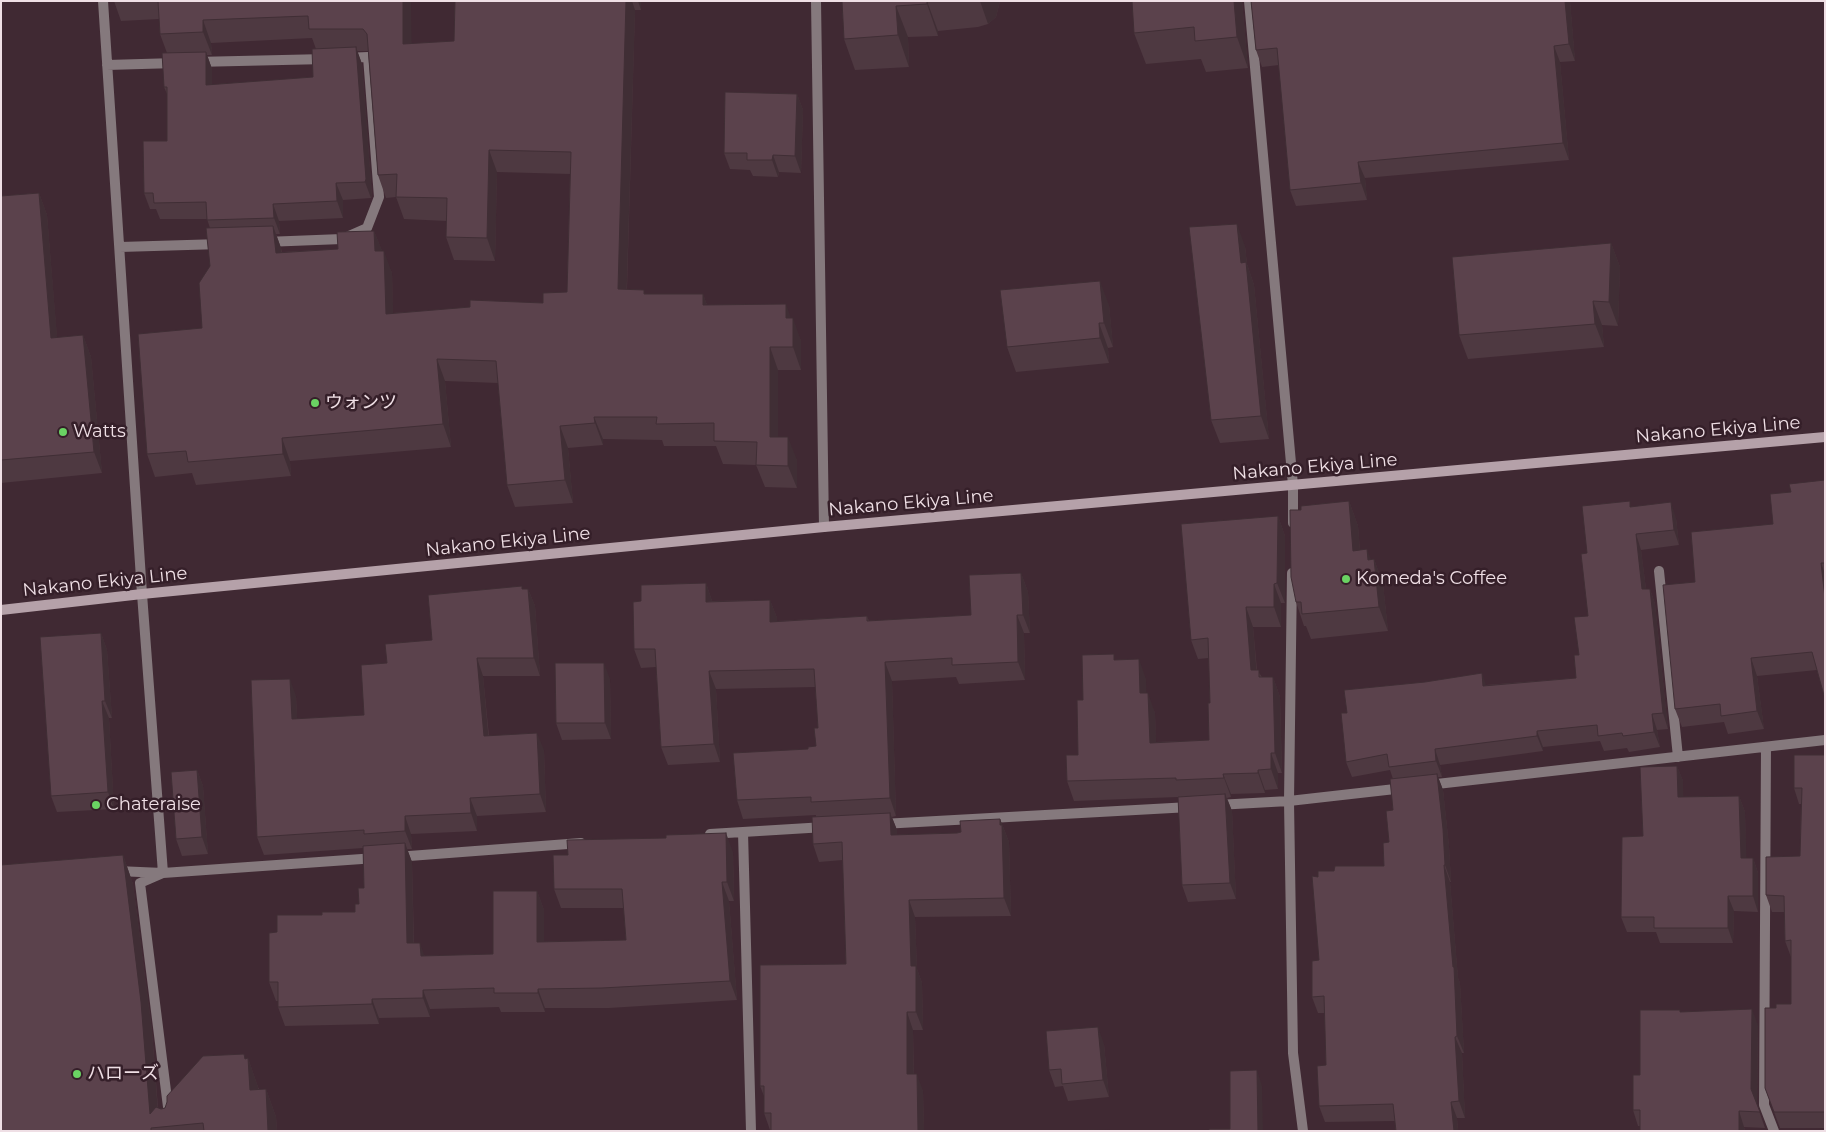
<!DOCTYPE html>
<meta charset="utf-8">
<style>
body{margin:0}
#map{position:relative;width:1826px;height:1132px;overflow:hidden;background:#402933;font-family:Montserrat,sans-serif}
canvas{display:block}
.frame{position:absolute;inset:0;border:2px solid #efdfe5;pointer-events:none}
</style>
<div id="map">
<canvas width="1826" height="1132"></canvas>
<div class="frame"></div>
</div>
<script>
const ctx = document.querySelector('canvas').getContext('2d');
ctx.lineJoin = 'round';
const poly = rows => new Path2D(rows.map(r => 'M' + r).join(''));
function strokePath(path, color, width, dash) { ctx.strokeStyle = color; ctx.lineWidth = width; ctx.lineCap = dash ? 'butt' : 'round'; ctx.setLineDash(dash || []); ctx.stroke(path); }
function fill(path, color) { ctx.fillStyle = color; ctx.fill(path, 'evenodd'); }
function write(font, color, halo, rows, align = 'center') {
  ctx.font = font + ' Montserrat,"Noto Sans JP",sans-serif'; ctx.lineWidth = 5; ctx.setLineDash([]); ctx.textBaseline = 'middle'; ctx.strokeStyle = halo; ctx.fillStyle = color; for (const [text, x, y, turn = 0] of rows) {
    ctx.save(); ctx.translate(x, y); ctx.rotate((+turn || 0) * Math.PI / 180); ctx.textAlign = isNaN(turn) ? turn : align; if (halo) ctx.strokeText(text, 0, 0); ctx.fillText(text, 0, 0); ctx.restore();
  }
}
const street = poly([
 [103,1,142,594,163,873,140,883,171,1131],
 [816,1,824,527],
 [1249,1,1293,485,1293,523],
 [195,62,326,59],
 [107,65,176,63],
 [265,242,342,239,367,228,379,197,368,57,345,58],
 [120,247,221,244],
 [1659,571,1678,757],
 [1292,573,1289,801,1293,1053,1303,1131],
 [1766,747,1764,1105,1774,1131],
 [1428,785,1825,740],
 [1217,805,1289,801,1404,788],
 [882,824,1190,807],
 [743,832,751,1131],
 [710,834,825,827],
 [396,857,581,843],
 [117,871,163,873,376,858]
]);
const secondary = poly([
 [1,610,142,594,824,527,1825,437]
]);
const wall = poly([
 [114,1,411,1,411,44,454,41,455,1,641,1,641,10,635,10,627,289,646,294,703,294,707,305,791,318,801,341,801,370,778,370,778,437,797,460,797,488,765,487,756,465,723,464,716,446,664,446,662,440,603,439,603,445,568,448,573,503,515,507,507,485,498,383,445,381,451,447,290,461,291,476,196,485,192,473,155,477,147,454,202,328,210,266,210,228,207,219,160,219,156,209,150,209,144,193,167,141,167,94,164,87,167,53,160,34,159,19,121,21],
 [312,38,316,49,313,77,212,85,212,69,207,55,212,55,211,43],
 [357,51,368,51,378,175,386,198,396,197,404,219,447,221,446,237,454,260,495,261,497,172,570,174,567,292,543,303,393,313,392,273,382,251,374,231,338,249,282,252,281,248,276,234,280,234,279,221,343,218,343,200,371,198,372,196,362,64],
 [842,1,1000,1,996,17,988,24,978,27,938,31,938,36,908,37,909,67,855,70,844,39],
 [1242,1,1248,68,1206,72,1201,59,1146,64,1134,33],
 [1251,1,1570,1,1575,61,1560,62,1569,160,1365,178,1367,200,1296,206,1290,190,1279,65,1262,67,1256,50],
 [797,94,803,110,801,173,779,172,778,177,753,176,750,170,730,169,724,153],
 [39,193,47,215,57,338,83,335,91,357,102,473,1,483,1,196],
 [1611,243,1620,267,1618,326,1602,325,1604,347,1468,359,1459,335],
 [1245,246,1247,264,1254,285,1269,439,1220,443,1211,420],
 [1109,305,1113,347,1108,348,1109,363,1016,372,1007,347],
 [1825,480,1825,699,1817,670,1757,676,1764,729,1728,734,1724,722,1682,727,1675,709,1695,582,1773,524],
 [1349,501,1358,526,1360,550,1371,560,1374,559,1383,584,1388,631,1311,639,1306,626,1304,626,1296,602,1301,510],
 [1632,507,1676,518,1679,545,1641,550,1646,589,1650,589,1655,604,1668,729,1657,730,1660,747,1629,752,1627,748,1604,751,1600,741,1543,747,1543,751,1440,765,1442,777,1438,777,1443,790,1449,846,1451,882,1450,882,1458,978,1460,983,1464,1053,1462,1053,1465,1118,1457,1118,1458,1131,1396,1131,1395,1121,1325,1122,1319,1106,1326,1065,1325,1013,1318,1013,1312,997,1319,960,1318,877,1334,871,1384,866,1389,842,1393,810,1393,779,1390,770,1352,777,1346,762,1347,713,1486,685,1576,678,1579,655,1588,616,1587,553],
 [1278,516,1285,536,1285,603,1281,603,1281,627,1253,627,1257,670,1262,677,1273,677,1280,697,1282,773,1278,773,1278,789,1265,790,1265,793,1231,794,1231,797,1227,798,1232,811,1236,899,1188,902,1182,885,1178,797,1074,801,1067,781,1078,755,1083,700,1116,660,1146,679,1146,693,1155,713,1156,742,1209,740,1210,703,1209,658,1198,659,1191,640],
 [1021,573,1028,592,1030,633,1024,633,1025,680,959,684,956,677,892,681,896,816,892,817,897,830,897,835,957,833,1000,819,1009,842,1011,916,915,917,917,969,922,983,923,1030,913,1030,914,1074,923,1091,924,1131,770,1130,764,1113,764,1096,760,1086,846,964,843,860,819,862,813,844,816,817,816,815,743,819,737,800,808,749,816,746,818,728,816,687,716,689,720,762,668,765,661,747,656,667,641,668,634,649,706,583,712,601,770,600,777,618,777,621,867,616,869,621,971,615],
 [523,589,528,589,535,606,540,676,483,676,489,736,544,750,546,812,477,816,477,831,411,834,412,849,407,849,412,862,414,943,425,956,493,954,537,891,544,910,544,942,626,940,624,908,561,908,554,889,733,852,734,901,729,901,737,1000,609,1008,545,1008,545,1012,501,1012,499,1007,430,1009,430,1017,379,1018,379,1024,285,1026,278,1007,278,1001,276,1001,269,982,277,932,322,915,355,912,359,904,364,888,363,848,264,855,257,837,296,696,297,719,364,715,387,663,432,640],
 [101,633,107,650,112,718,109,718,114,809,57,812,51,796],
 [610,679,611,739,562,740,556,723],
 [1825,755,1825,1128,1780,1128,1765,1088,1776,1008,1791,1004,1791,957,1785,941,1784,912,1772,912,1766,895,1800,856,1801,804,1799,804,1794,788],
 [1677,766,1683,781,1683,797,1739,796,1745,812,1746,858,1753,858,1758,873,1758,912,1734,911,1733,943,1660,943,1656,932,1627,932,1621,917,1643,836],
 [197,770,203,786,208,854,182,856,176,839],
 [123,855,133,884,152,1031,158,1108,161,1109,165,1108,246,1059,248,1058,258,1087,259,1089,266,1089,276,1117,277,1131,1,1131],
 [1681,1012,1758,1025,1757,1105,1765,1128,1744,1127,1745,1131,1640,1131,1640,1126,1638,1126,1633,1110],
 [1104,1044,1109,1097,1068,1101,1063,1086,1055,1087,1049,1070]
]);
const shadedWall = poly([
 [403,1,411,1,412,67,403,44],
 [626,1,632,1,635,10,626,311,618,289],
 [638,1,641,1,641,10],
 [927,1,938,31,938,36,927,4],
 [980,1,1000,1,996,17,988,24],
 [1234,1,1242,1,1248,68,1237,37],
 [1565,1,1570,1,1575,61,1569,44],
 [896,6,908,37,909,67,898,35],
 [203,20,211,43,212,55,203,32],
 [1554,46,1560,62,1569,160,1563,143],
 [356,47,362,64,372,196,371,198,365,182],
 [206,52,212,69,212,102,206,85],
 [797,94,803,110,801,173,795,156],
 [489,150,497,172,495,261,487,238],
 [773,155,779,172,778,177,772,160],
 [1358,162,1365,178,1367,200,1361,183],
 [336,183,343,200,343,218,337,201],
 [39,193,47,215,59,360,51,338],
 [273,204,279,221,280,234,274,218],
 [1237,224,1245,246,1247,264,1254,285,1269,439,1261,416,1241,263],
 [273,226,281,248,284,275,276,253],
 [374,231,383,253,375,251],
 [1611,243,1620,267,1618,326,1609,302],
 [384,251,392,273,394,337,386,314],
 [1100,281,1109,305,1113,347,1104,323],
 [703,294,711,316,703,305],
 [1593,301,1602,325,1604,347,1595,324],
 [786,304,793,324,793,318,801,341,801,370,793,347,786,318],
 [1099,323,1108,348,1109,363,1100,338],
 [83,335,91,357,102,473,94,452],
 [770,347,778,370,778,459,770,437],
 [437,359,445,381,451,447,443,424],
 [594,417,603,439,603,445,595,423],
 [560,426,568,448,573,503,565,480],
 [788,437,797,460,797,488,788,466],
 [282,438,290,461,291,476,283,454],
 [1349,501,1358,526,1362,575,1353,551],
 [1671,502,1676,518,1679,545,1674,530],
 [1278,516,1285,536,1285,603,1277,583],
 [1636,534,1641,550,1648,605,1642,589],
 [1367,549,1376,573,1374,559,1383,584,1388,631,1379,607,1368,560],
 [1821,563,1825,574,1825,598],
 [1021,573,1028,592,1030,633,1023,615],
 [706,583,712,601,706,602],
 [1274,584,1281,603,1281,627,1274,607],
 [528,589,535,606,540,676,534,658],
 [1650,589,1655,604,1668,729,1663,713],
 [770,600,777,618,777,640,770,622],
 [1246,607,1253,627,1258,689,1251,670],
 [1017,615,1024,633,1025,680,1018,662],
 [101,633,107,650,112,718,105,701],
 [477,658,483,676,490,754,484,736],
 [1751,658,1757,676,1764,729,1757,711],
 [1139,659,1146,679,1147,713,1140,693],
 [885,662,892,681,896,816,890,798],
 [604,663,610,679,611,739,605,723],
 [709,671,716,689,720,762,714,744],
 [1482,673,1487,688,1483,686],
 [1273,677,1280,697,1282,773,1275,753],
 [290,679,296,696,298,737,292,719],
 [1148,693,1155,713,1157,762,1150,743],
 [102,701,109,718,114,809,108,792],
 [1652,714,1657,730,1660,747,1654,732],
 [1537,731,1543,747,1543,751,1537,736],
 [537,733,544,750,546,812,540,794],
 [1435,749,1440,765,1442,777,1436,761],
 [1271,753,1278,773,1278,789,1271,769],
 [1677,766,1683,781,1684,813,1678,797],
 [197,770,203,786,208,854,202,837],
 [1258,770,1265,790,1265,793,1258,773],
 [1223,774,1231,794,1231,797,1224,778],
 [1437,774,1443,790,1449,846,1451,882,1445,865],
 [1225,794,1232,811,1236,899,1230,883],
 [1739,796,1745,812,1747,873,1741,858],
 [470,798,477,816,477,831,471,813],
 [890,813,897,830,897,853,891,835],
 [405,816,411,834,412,849,405,831],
 [1000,819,1009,842,1011,916,1004,898],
 [726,833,733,852,734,901,727,882],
 [405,843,412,862,414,962,407,943],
 [123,855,133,884,152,1031,159,1127,150,1114],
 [1753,858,1758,873,1758,912,1753,896],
 [1444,865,1450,882,1458,978,1460,983,1464,1053,1457,1036,1453,967],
 [722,882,729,901,737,1000,730,981],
 [537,891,544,910,544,961,537,942],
 [1728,896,1734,911,1733,943,1728,928],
 [909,900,915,917,917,969,922,983,923,1030,916,1012,911,966],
 [420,943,427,963,421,956],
 [538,989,545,1008,545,1012,538,993],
 [423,990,430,1009,430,1017,423,998],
 [372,999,379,1018,379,1024,372,1004],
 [1752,1009,1758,1025,1757,1105,1751,1089],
 [907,1012,913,1030,914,1091,907,1074],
 [1098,1027,1104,1044,1109,1097,1103,1080],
 [1455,1037,1462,1053,1465,1118,1459,1101],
 [244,1054,249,1067,248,1058,258,1087,260,1118,250,1090],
 [1257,1070,1262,1086,1263,1131,1258,1131],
 [917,1074,923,1091,924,1131,918,1131],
 [266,1089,276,1117,277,1131,268,1131],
 [1451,1102,1457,1118,1458,1131,1454,1131],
 [1739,1111,1744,1127,1745,1131,1739,1131]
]);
const building = poly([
 [158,1,403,1,403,44,454,41,455,1,626,1,618,289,644,290,644,294,703,294,703,305,786,304,786,318,793,318,793,347,770,347,770,437,788,437,788,466,756,465,757,442,714,441,714,423,656,424,657,417,594,417,595,423,560,426,565,480,507,485,496,361,437,359,443,424,282,438,283,454,188,462,186,451,147,454,138,334,202,328,199,283,210,266,206,228,273,226,276,253,338,249,337,232,374,231,375,251,384,251,386,314,470,307,470,300,543,303,543,293,567,292,571,152,489,150,487,238,446,237,447,198,396,197,397,174,378,175,367,34,363,29,309,29,308,16,307,16,203,20,203,32,160,34,158,1],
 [842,1,927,1,927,4,896,6,898,35,844,39,842,1],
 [1132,1,1234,1,1237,37,1195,41,1194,27,1134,33,1132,1],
 [1251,1,1565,1,1569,44,1554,46,1563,143,1358,162,1361,183,1290,190,1277,48,1256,50,1251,1],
 [356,47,366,179,365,182,336,183,337,201,273,204,274,218,207,220,206,202,154,203,153,193,144,193,143,141,167,141,167,87,164,87,162,53,206,52,206,85,313,77,312,49,356,47],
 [725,92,797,94,795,156,773,155,772,160,747,160,747,153,724,153,725,92],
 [39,193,51,338,83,335,94,452,1,460,1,196,39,193],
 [1237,224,1241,263,1246,262,1261,416,1211,420,1189,227,1237,224],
 [1611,243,1609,302,1593,301,1595,324,1459,335,1452,257,1611,243],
 [1100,281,1104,323,1099,323,1100,338,1007,347,1000,290,1100,281],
 [1825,480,1825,563,1821,563,1825,598,1825,699,1812,652,1751,658,1757,711,1721,716,1720,704,1675,709,1663,585,1695,582,1691,532,1773,524,1770,494,1791,492,1789,484,1825,480],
 [1349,501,1353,551,1367,549,1368,560,1374,559,1379,607,1302,614,1301,602,1296,602,1291,577,1290,510,1301,510,1301,506,1349,501],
 [1630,501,1630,507,1671,502,1674,530,1636,534,1642,589,1650,589,1663,713,1652,714,1654,732,1623,736,1622,733,1598,736,1597,725,1537,731,1537,736,1435,749,1436,761,1389,767,1387,754,1346,762,1341,713,1347,713,1344,690,1425,682,1482,673,1483,686,1576,678,1574,655,1579,655,1574,617,1588,616,1581,554,1587,553,1582,506,1630,501],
 [1278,516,1277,583,1274,584,1274,607,1246,607,1251,670,1259,670,1259,677,1273,677,1275,753,1271,753,1271,769,1258,770,1258,773,1223,774,1224,778,1176,780,1176,778,1067,781,1066,755,1078,755,1077,700,1083,700,1082,655,1114,654,1114,660,1139,659,1140,693,1148,693,1150,743,1209,740,1208,703,1210,703,1208,638,1191,640,1181,524,1278,516],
 [1021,573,1023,615,1017,615,1018,662,952,665,952,658,885,662,890,798,811,802,811,797,737,800,733,753,808,749,808,747,816,746,814,728,818,728,814,669,709,671,714,744,661,747,655,649,634,649,633,602,641,601,641,585,706,583,706,602,770,600,770,622,867,616,867,621,971,615,969,575,1021,573],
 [522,586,522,589,528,589,534,658,477,658,484,736,537,733,540,794,470,798,471,813,405,816,405,831,364,834,364,830,257,837,251,680,290,679,292,719,364,715,361,665,387,663,385,644,432,640,428,595,522,586],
 [101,633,105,701,102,701,108,792,51,796,40,637,101,633],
 [555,663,604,663,605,723,556,723,555,663],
 [1794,755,1825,755,1825,1112,1774,1112,1765,1088,1765,1008,1776,1008,1776,1004,1791,1004,1791,940,1785,941,1784,896,1766,895,1766,857,1800,856,1802,788,1794,788,1794,755],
 [1677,766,1678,797,1739,796,1741,858,1753,858,1753,896,1728,896,1728,928,1654,928,1654,917,1621,917,1622,837,1643,836,1640,767,1677,766],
 [197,770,202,837,176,839,171,772,197,770],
 [1437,774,1443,829,1445,865,1444,865,1453,967,1454,967,1457,1036,1455,1037,1459,1101,1451,1102,1454,1131,1396,1131,1393,1104,1319,1106,1317,1066,1326,1065,1324,996,1312,997,1312,961,1319,960,1312,876,1318,877,1318,871,1334,871,1335,866,1384,866,1383,843,1389,842,1386,811,1393,810,1390,779,1437,774],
 [1225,794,1230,883,1182,885,1178,797,1225,794],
 [890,813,891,835,957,833,961,832,960,821,1000,819,1000,825,1002,825,1004,898,909,900,911,966,916,966,916,1012,907,1012,907,1074,917,1074,918,1131,771,1131,771,1113,764,1113,764,1086,760,1086,760,965,846,964,842,842,813,844,812,817,890,813],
 [726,833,727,882,722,882,730,981,602,988,538,989,538,993,494,993,494,988,423,990,423,998,372,999,372,1004,278,1007,278,982,269,982,269,933,277,932,277,915,322,915,322,912,355,912,355,904,359,904,358,888,364,888,363,846,405,843,407,943,420,943,421,956,493,954,493,891,537,891,537,942,626,940,622,889,554,889,553,855,568,855,567,840,666,838,666,835,726,833],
 [123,855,141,1002,150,1114,156,1107,161,1109,165,1108,167,1102,167,1096,203,1056,244,1054,245,1059,248,1058,250,1090,266,1089,268,1131,204,1131,203,1123,151,1128,151,1131,1,1131,1,865,123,855],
 [1752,1009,1751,1089,1760,1112,1739,1111,1739,1131,1640,1131,1640,1110,1633,1110,1633,1075,1640,1075,1640,1010,1680,1010,1680,1012,1752,1009],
 [1098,1027,1103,1080,1062,1084,1061,1069,1049,1070,1046,1031,1098,1027],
 [1257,1070,1258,1131,1209,1131,1209,1129,1230,1129,1230,1071,1257,1070],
 [1087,1130,1133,1131,1087,1131,1087,1130]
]);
const markers = [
 [315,403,5,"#6ad363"],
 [63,432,5,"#6ad363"],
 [1346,579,5,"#6ad363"],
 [96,805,5,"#6ad363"],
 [77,1074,5,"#6ad363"]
];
const poiNames = [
 ["ウォンツ",325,403],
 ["Watts",73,432],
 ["Komeda's Coffee",1356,579],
 ["Chateraise",106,805],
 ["ハローズ",87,1074]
];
const streetNames = [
 ["Nakano Ekiya Line",1718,430,-5],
 ["Nakano Ekiya Line",1315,467,-5],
 ["Nakano Ekiya Line",911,503,-5],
 ["Nakano Ekiya Line",508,542,-6],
 ["Nakano Ekiya Line",105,582,-6]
];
strokePath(street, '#85797d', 10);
strokePath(secondary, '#b5a1a9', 10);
fill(wall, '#4e3941');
fill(shadedWall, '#402e35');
fill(building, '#5b424c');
strokePath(building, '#402e35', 1);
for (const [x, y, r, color] of markers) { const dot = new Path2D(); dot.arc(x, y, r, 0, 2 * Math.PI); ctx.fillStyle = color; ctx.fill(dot); strokePath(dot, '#351f29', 2); }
write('18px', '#efdfe5', '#351f29', poiNames, 'left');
write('18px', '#efdfe5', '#351f29', streetNames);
</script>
